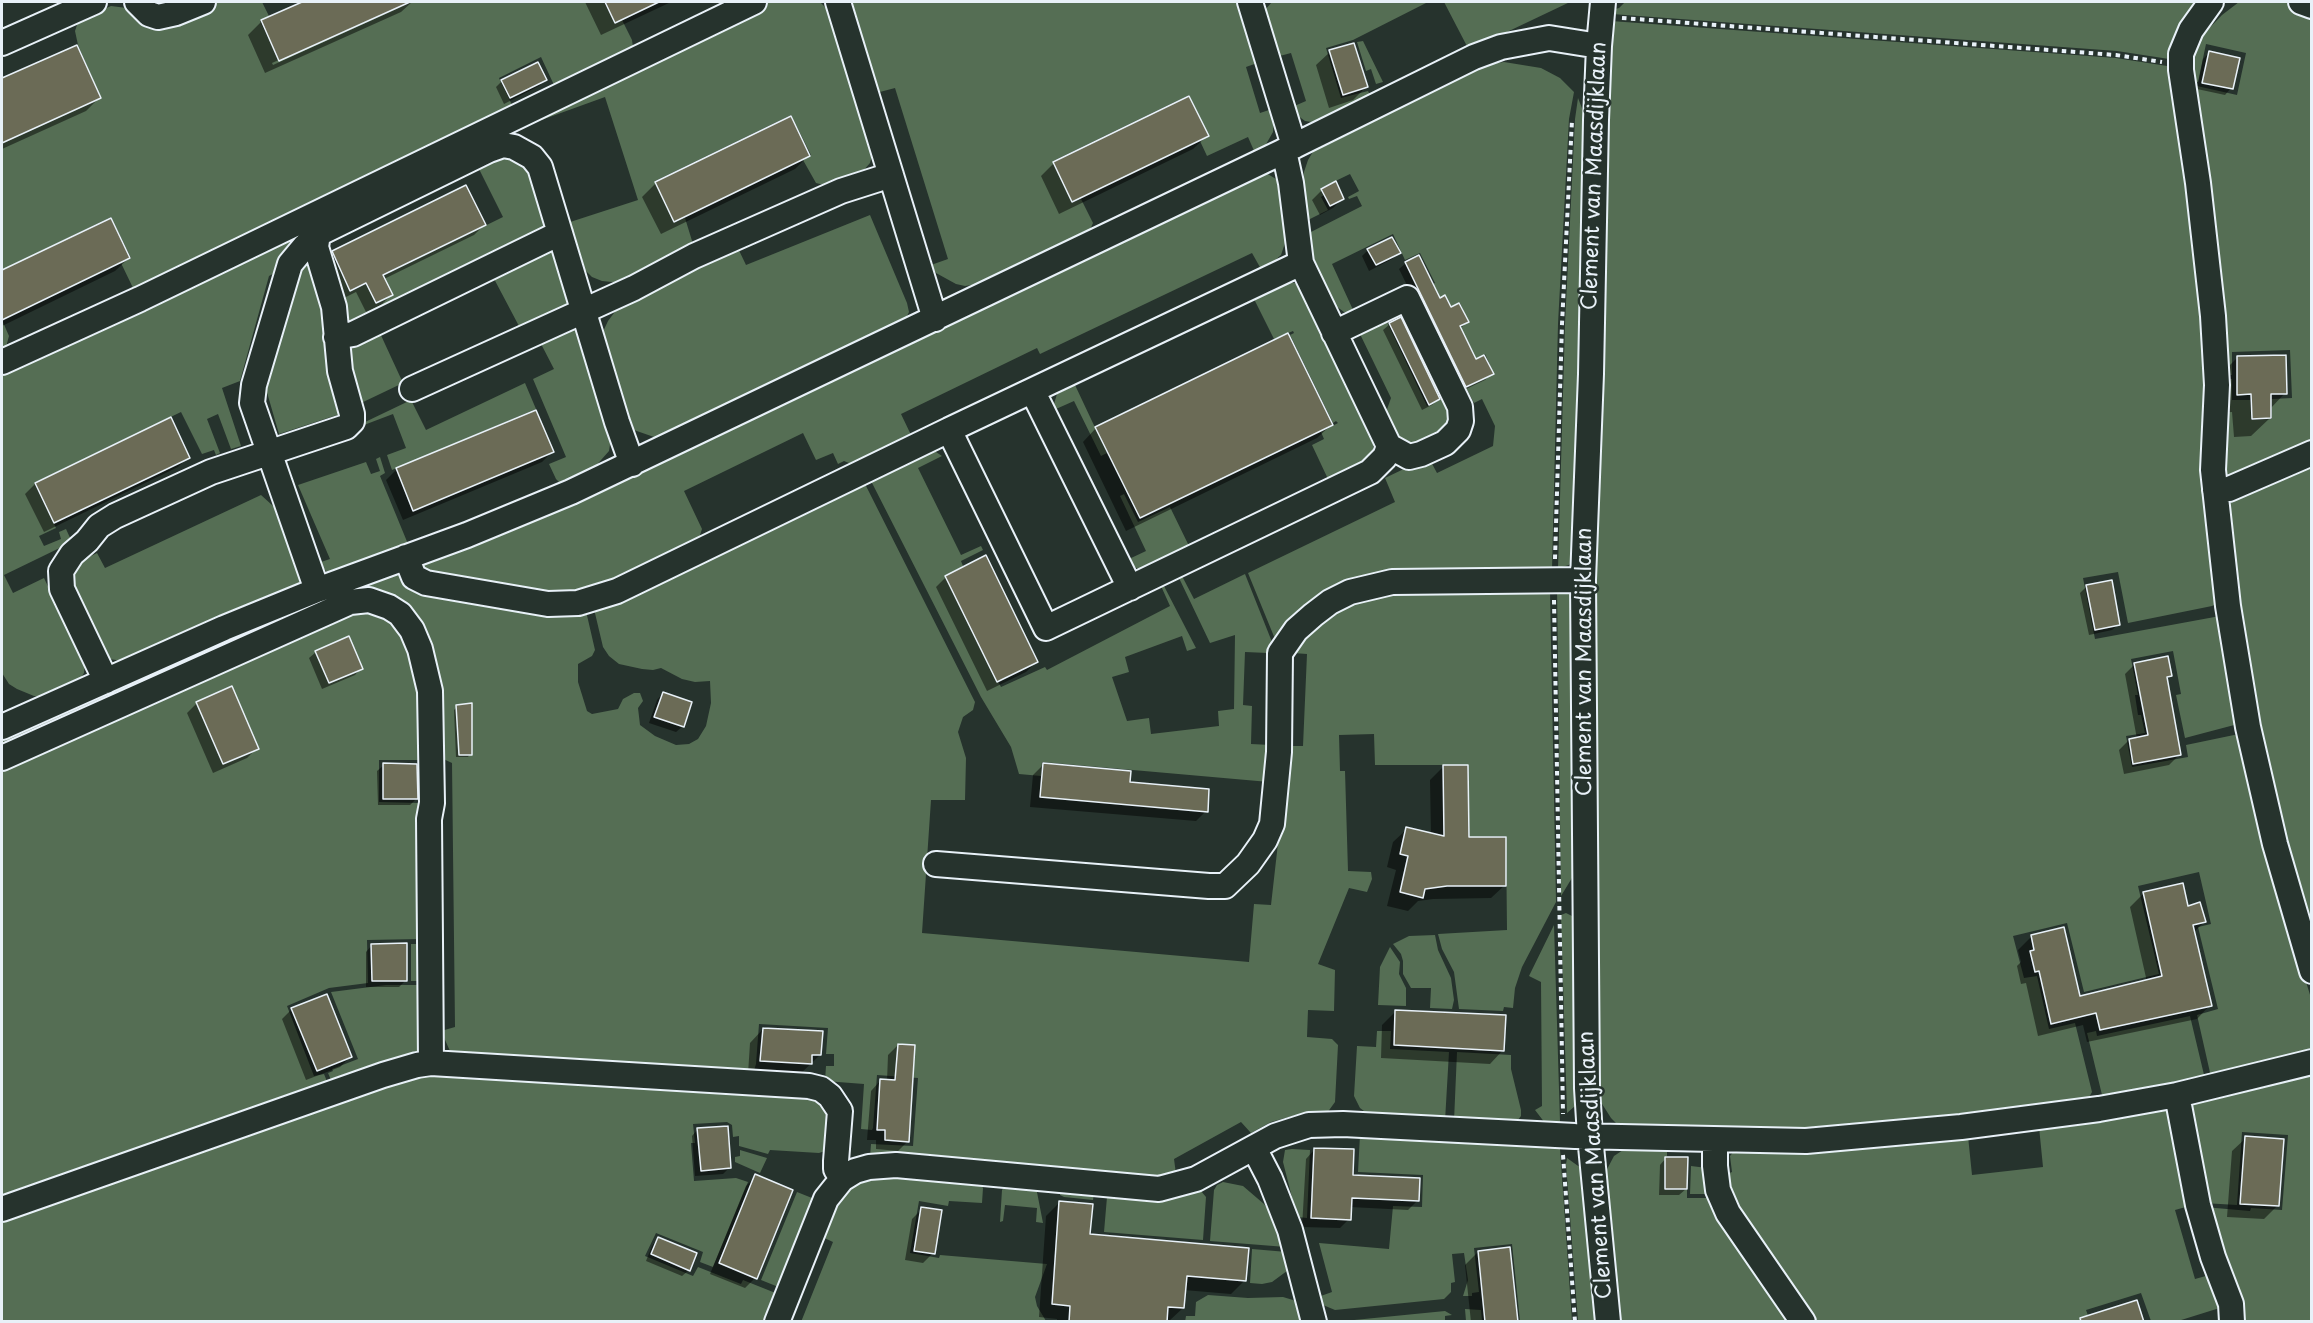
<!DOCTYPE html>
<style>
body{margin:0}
#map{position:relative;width:2313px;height:1323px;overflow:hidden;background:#26332d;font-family:"Playpen Sans",sans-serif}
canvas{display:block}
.frame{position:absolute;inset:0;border:3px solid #e8f1f8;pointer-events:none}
</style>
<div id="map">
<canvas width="2313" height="1323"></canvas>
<div class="frame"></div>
</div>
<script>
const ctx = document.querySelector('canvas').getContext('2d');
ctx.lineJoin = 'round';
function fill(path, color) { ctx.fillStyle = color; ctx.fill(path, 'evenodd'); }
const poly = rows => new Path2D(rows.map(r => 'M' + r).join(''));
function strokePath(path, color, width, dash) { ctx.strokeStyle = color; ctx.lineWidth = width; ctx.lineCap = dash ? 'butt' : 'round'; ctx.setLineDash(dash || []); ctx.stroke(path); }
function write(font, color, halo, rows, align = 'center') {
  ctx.font = font + ' "Playpen Sans",sans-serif'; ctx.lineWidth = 5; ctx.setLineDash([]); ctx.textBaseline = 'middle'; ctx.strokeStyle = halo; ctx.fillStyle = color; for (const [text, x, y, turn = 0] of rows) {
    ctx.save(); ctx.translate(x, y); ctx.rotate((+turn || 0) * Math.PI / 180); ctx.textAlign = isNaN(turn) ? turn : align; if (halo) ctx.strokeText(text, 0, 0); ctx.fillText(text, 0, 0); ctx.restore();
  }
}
const green = poly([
 [215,2,262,2,269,16,260,21,279,61,412,2,604,2,615,24,622,20,632,40,633,47,631,53,557,87,554,85,541,57,499,78,513,107,134,290,121,263,131,258,111,217,2,270,2,143,101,98,78,45,75,31,78,22,81,19,111,6,127,8,137,13,176,19],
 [763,2,820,2,832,14,873,152,870,163,862,172,824,185,816,183,803,160,811,155,791,115,655,181,674,223,685,218,693,244,622,283,602,281,592,277,582,267,564,224,638,200,605,97,511,131],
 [849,2,1241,2,1260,62,1246,67,1260,113,1275,108,1273,132,1265,146,1255,153,1248,137,1207,156,1200,141,1209,136,1189,95,1053,161,1072,203,1081,199,1093,223,1089,232,979,284,965,286,956,284,936,273,931,265,948,259,895,88,876,93],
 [1272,2,1428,2,1353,40,1326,48,1341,98,1368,91,1371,97,1318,123,1305,121,1293,112,1292,107,1306,101,1291,53,1276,57,1264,11],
 [1444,2,1570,2,1469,50],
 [1625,2,2199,2,2175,55,2169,59,2117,51,1612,14,1612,10,1619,8],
 [2239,2,2287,3,2311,12,2311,447,2239,479,2222,478,2223,379,2232,379,2232,400,2250,400,2251,420,2272,419,2272,399,2292,398,2290,350,2232,352,2232,375,2222,375,2188,84,2237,95,2246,53,2206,44,2198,82,2188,80,2195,43,2222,15],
 [1611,21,2116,58,2167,66,2174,72,2202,259,2218,603,2212,606,2128,623,2118,572,2083,578,2095,639,2220,616,2238,724,2185,738,2176,695,2181,694,2173,651,2131,659,2138,695,2135,695,2138,715,2141,715,2145,733,2126,736,2132,767,2188,757,2186,745,2234,735,2240,736,2303,972,2311,998,2311,1050,2304,1055,2211,1077,2197,1015,2218,1009,2198,927,2211,924,2199,872,2138,886,2159,974,2084,992,2067,923,2013,936,2024,978,2037,976,2049,1029,2075,1023,2092,1092,2087,1101,1958,1118,1804,1131,1618,1125,1611,1118,1597,1096,1594,580],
 [1363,41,1383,82,1376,84,1371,69,1366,71,1357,42],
 [1504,62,1541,68,1560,78,1574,92,1569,119,1558,324,1552,569,1392,572,1292,621,1275,639,1248,573,1395,502,1385,478,1410,466,1430,460,1437,473,1493,446,1495,426,1482,399,1474,403,1466,388,1494,374,1485,354,1476,359,1470,347,1442,336,1469,322,1460,303,1451,307,1445,295,1426,304,1419,291,1435,283,1420,253,1405,260,1393,234,1332,264,1354,312,1344,312,1332,303,1312,258,1307,234,1362,206,1357,196,1349,199,1348,197,1359,191,1350,174,1321,188,1324,195,1321,197,1328,210,1306,221,1303,185,1304,172,1308,160,1314,150,1325,140,1483,65],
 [1578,98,1587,121,1576,553,1569,565,1558,568,1565,324,1575,119],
 [506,156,530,168,549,227,347,325,325,241,350,292,503,217,476,163],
 [1257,172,1266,173,1276,179,1282,191,1285,243,1281,255,1272,263,1261,269,1252,253,1040,354,1037,348,901,414,912,437,854,465,844,461,838,464,833,453,816,460,803,433,684,491,702,529,698,541,612,584,563,595,423,572,423,563,469,547],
 [870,215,907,303,909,312,905,320,666,437,654,437,631,429,601,336,608,321,620,305,735,242,746,265],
 [310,221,282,269,269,276,240,381,222,388,241,446,231,449,218,414,207,419,220,453,216,455,214,450,202,454,181,412,34,483,56,528,39,536,44,546,61,539,59,532,66,529,72,542,4,575,13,593,44,578,85,664,84,673,78,682,43,696,34,696,17,689,9,684,2,673,2,371],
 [550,249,557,252,570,305,520,328,492,275],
 [306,261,315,266,343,413,279,434,264,382,295,271],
 [1288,283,1295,283,1300,287,1374,438,1373,450,1365,461,1328,479,1312,445,1324,439,1321,432,1338,423,1336,421,1333,423,1290,335,1294,333,1293,331,1274,339,1254,299],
 [1401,311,1403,315,1387,322,1427,406,1443,398,1452,417,1445,430,1417,446,1401,443,1385,415,1391,398,1359,332],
 [2,320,9,336,6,347,2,351],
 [577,325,611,438,609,451,594,468,565,482,560,483,556,479,549,464,566,457,533,379,554,369,539,340],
 [379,331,403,383,359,404,344,347],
 [525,383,536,409,392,470,387,455,406,448,393,414,364,425,363,423,411,400,426,430],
 [1075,385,1107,453,1101,456,1074,401,1056,409,1054,404,1057,394],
 [933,450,942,456,918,468,961,555,981,546,983,550,961,561,963,566,945,576,1001,687,1045,667,1047,670,1170,606,1161,586,1164,586,1196,648,1187,651,1182,636,1125,657,1129,672,1112,677,1127,721,1149,718,1151,734,1219,726,1218,711,1234,709,1235,635,1210,643,1179,578,1182,576,1194,599,1245,574,1272,642,1268,653,1245,652,1243,705,1252,706,1251,744,1271,745,1269,782,1042,762,1041,776,1019,774,1011,747,981,697,870,479],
 [380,457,385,473,380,476,408,544,332,573,327,572,318,563,330,559,298,485,366,462,371,474,380,471,376,459],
 [2311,458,2311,938,2284,841,2247,666,2229,511,2231,500],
 [864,482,975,702,973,710,963,717,958,732,966,758,965,800,931,800,922,933,1249,962,1254,904,1271,905,1289,746,1303,746,1307,654,1293,653,1295,645,1335,610,1373,593,1550,590,1556,902,1522,967,1515,988,1513,1008,1504,1007,1503,1011,1459,1009,1454,972,1442,949,1438,934,1507,930,1506,836,1469,837,1468,765,1375,765,1374,734,1339,735,1340,771,1345,771,1348,871,1371,872,1372,879,1367,892,1349,888,1318,964,1335,970,1334,1011,1308,1010,1307,1037,1332,1039,1338,1045,1335,1102,1327,1113,1322,1116,1296,1115,1271,1122,1251,1133,1241,1122,1174,1159,1176,1174,1163,1178,870,1157,871,1144,913,1146,918,1078,877,1075,873,1128,872,1130,861,1129,864,1084,825,1081,826,1066,834,1066,834,1054,826,1054,828,1028,759,1024,756,1064,752,1077,458,1059,450,1051,441,1031,455,1027,452,763,437,756,434,690,377,595,2,753,2,737,230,636,399,570,586,611,595,650,592,656,578,664,578,682,587,711,592,714,618,709,623,699,634,693,640,693,643,701,638,708,640,725,655,736,676,745,689,744,698,739,706,726,711,703,710,681,695,682,682,679,661,668,653,670,642,669,619,664,609,656,603,647,594,609],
 [1124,494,1138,522,1170,507,1189,546,1145,567,1139,569,1132,566,1129,559,1146,551,1120,496],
 [261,495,283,515,302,582,300,585,123,661,109,659,73,582,72,574,79,562,97,553,105,568],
 [1557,588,1564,588,1573,597,1575,873,1561,896],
 [353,607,386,613,415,650,427,760,379,760,379,802,420,803,420,939,367,940,368,983,329,988,287,1006,314,1076,324,1074,330,1089,2,1202,2,763],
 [1566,913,1574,917,1578,1098,1575,1106,1567,1113,1561,915],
 [1554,925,1560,1122,1559,1124,1545,1123,1535,1110,1542,1106,1541,982,1529,976],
 [1435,935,1438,950,1451,978,1454,1000,1452,1009,1430,1008,1431,988,1411,988,1403,974,1403,961,1401,954,1393,944,1409,936],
 [411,944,420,944,420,981,411,981],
 [1390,947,1400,962,1399,974,1406,988,1406,1006,1378,1005,1380,967],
 [386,985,420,985,420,1047,415,1054,334,1087,328,1073,333,1071,332,1069,358,1059,331,992],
 [2190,1016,2205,1079,2103,1099,2087,1033,2096,1031,2097,1036],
 [1377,1031,1391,1031,1390,1049,1449,1052,1445,1121,1368,1114,1360,1108,1354,1096,1357,1046,1376,1047],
 [1457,1052,1511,1055,1511,1069,1521,1110,1521,1116,1517,1121,1454,1121],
 [2311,1073,2311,1321,2238,1321,2204,1207,2250,1211,2251,1208,2282,1210,2288,1135,2242,1132,2237,1205,2203,1203,2187,1110,2192,1103],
 [412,1074,797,1090,820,1101,829,1113,828,1150,819,1153,770,1150,768,1154,739,1146,739,1136,733,1137,732,1125,727,1122,693,1124,695,1143,691,1143,694,1181,736,1178,748,1182,713,1267,700,1262,703,1252,656,1233,645,1256,693,1276,698,1267,741,1284,743,1280,778,1294,768,1321,2,1321,2,1215],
 [2160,1108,2170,1112,2193,1205,2175,1210,2195,1279,2213,1274,2226,1306,2178,1321,2151,1321,2141,1293,2086,1310,2090,1321,1814,1321,1734,1209,1724,1175,1732,1172,1730,1156,1734,1151,1968,1136,1972,1175,2043,1167,2039,1127],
 [1360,1135,1557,1146,1560,1149,1572,1321,1520,1321,1512,1244,1474,1248,1479,1292,1472,1293,1472,1296,1463,1296,1468,1280,1464,1253,1452,1254,1455,1282,1451,1283,1451,1292,1444,1299,1335,1310,1323,1305,1318,1297,1332,1292,1319,1243,1389,1249,1393,1206,1422,1207,1423,1175,1358,1172],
 [1667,1147,1667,1156,1665,1157,1665,1189,1687,1190,1687,1198,1712,1198,1796,1321,1617,1321,1604,1175,1614,1156,1626,1148],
 [1292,1149,1310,1150,1307,1218,1297,1217,1283,1162,1285,1150],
 [740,1150,767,1158,760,1173,735,1162,735,1157,740,1156],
 [1567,1158,1581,1168,1598,1321,1578,1321,1566,1164],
 [1691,1166,1707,1168,1711,1194,1690,1194],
 [870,1175,981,1184,983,1188,982,1203,949,1201,948,1206,919,1201,910,1253,939,1258,940,1255,1047,1264,1035,1297,1037,1306,1046,1321,801,1322,833,1242,820,1236,831,1210,849,1185],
 [1223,1182,1243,1186,1264,1204,1274,1217,1286,1247,1210,1241,1214,1190,1217,1185],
 [1005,1186,1036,1187,1043,1223,1036,1222,1037,1208,1005,1205,1003,1221,1000,1222,1002,1190],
 [1060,1189,1094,1193,1093,1200,1064,1197,1060,1195],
 [1201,1191,1206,1197,1203,1240,1104,1232,1107,1197,1109,1194,1169,1198],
 [797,1192,817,1200,781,1288,761,1280],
 [1252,1249,1287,1252,1291,1268,1272,1282,1262,1284,1250,1283],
 [1208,1295,1248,1298,1283,1297,1293,1300,1298,1303,1305,1322,1185,1322,1186,1316,1195,1316,1196,1302],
 [1465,1309,1481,1310,1482,1321,1466,1321],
 [1445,1311,1452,1315,1445,1316,1445,1321,1344,1321]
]);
const shadow = poly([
 [306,2,412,2,401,12,265,73,248,35,261,22],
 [401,4,401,7,273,65,272,63],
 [585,2,671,2,601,35],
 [76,47,99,98,86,111,2,149,2,80],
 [1330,52,1366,87,1353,100,1329,108,1316,65],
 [2210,52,2231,88,2225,95,2197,89,2203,59],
 [545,80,539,86,504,104,496,87,502,81],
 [1207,136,1193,149,1059,214,1041,176,1054,163],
 [809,155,795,169,661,234,642,197,656,183],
 [1322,190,1343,198,1333,208,1320,215,1312,200],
 [111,220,129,258,115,271,2,326,2,272],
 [484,225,474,235,384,279,391,295,381,305,366,312,356,292,340,300,323,262,333,252],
 [1368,250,1399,253,1392,259,1369,271,1362,256],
 [1406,263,1450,309,1467,322,1460,329,1475,361,1492,373,1485,380,1460,392,1399,269],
 [1390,324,1439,399,1432,405,1422,410,1383,330],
 [2237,358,2285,393,2270,409,2270,418,2251,436,2234,437,2232,412,2219,413,2219,376],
 [535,412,552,452,542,462,403,520,386,480,396,470],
 [170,419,188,457,178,467,44,532,25,494,35,484],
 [1331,425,1317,438,1126,531,1083,442,1096,428],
 [946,577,1036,662,1026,672,987,691,936,587],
 [2087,586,2119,624,2112,630,2089,635,2080,593],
 [316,652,361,668,355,675,322,689,309,658],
 [2135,664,2171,675,2166,680,2179,755,2169,765,2124,774,2119,750,2129,740,2137,739,2125,674],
 [663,693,683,726,676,732,649,723,657,700],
 [197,703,257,748,247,758,213,773,187,713],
 [457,707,470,754,468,757,456,757,454,710],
 [384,765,416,799,410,805,378,805,377,771],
 [1043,765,1128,784,1206,811,1196,821,1030,807,1033,775],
 [1444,766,1467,839,1505,885,1491,898,1433,899,1418,901,1408,911,1387,906,1396,870,1387,867,1393,842,1407,829,1431,835,1430,780],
 [2182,885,2187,908,2204,922,2193,933,2210,1005,2197,1019,2087,1042,2083,1025,2038,1036,2026,983,2021,984,2017,966,2021,962,2018,950,2032,936,2079,998,2147,982,2130,907,2143,894],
 [372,945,406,980,399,987,366,987,366,952],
 [292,1009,350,1057,340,1067,306,1080,282,1019],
 [1396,1011,1503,1050,1490,1064,1381,1058,1382,1025],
 [763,1029,820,1055,797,1077,748,1074,750,1043],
 [898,1045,908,1141,898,1151,876,1149,876,1140,867,1140,871,1091,881,1080,887,1081,888,1055],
 [698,1129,729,1168,723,1174,695,1176,692,1136],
 [2246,1138,2277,1206,2264,1219,2227,1217,2232,1151],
 [1315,1149,1351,1177,1417,1201,1408,1210,1350,1207,1349,1219,1340,1228,1302,1227,1306,1159],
 [1666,1158,1686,1189,1679,1195,1659,1195,1660,1165],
 [756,1176,755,1278,745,1288,710,1274,746,1186],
 [1059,1203,1089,1236,1244,1281,1231,1294,1184,1290,1183,1308,1169,1321,1057,1322,1057,1319,1039,1317,1046,1216],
 [922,1209,933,1253,923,1263,905,1260,912,1219],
 [658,1239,689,1270,682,1276,646,1261,652,1246],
 [1478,1252,1516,1322,1471,1322,1465,1265]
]);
const building = poly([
 [302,2,410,2,279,61,261,20,302,2],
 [605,2,659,2,615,23,605,2],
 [1354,43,1368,87,1343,95,1329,50,1354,43],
 [77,45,101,98,2,143,2,78,77,45],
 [2209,51,2240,58,2233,89,2202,83,2209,51],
 [538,62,547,80,510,98,501,80,538,62],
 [1189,96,1209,136,1072,202,1053,162,1189,96],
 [791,116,810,156,674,222,655,182,791,116],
 [1336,181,1344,199,1330,206,1321,189,1336,181],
 [466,185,486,225,383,275,393,295,376,303,366,283,350,291,332,251,466,185],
 [111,218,130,258,2,320,2,270,111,218],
 [1392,237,1401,253,1376,265,1367,249,1392,237],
 [1419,255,1440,298,1445,295,1451,307,1459,303,1469,322,1460,326,1476,359,1484,355,1494,374,1466,387,1405,262,1419,255],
 [1401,317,1440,399,1429,405,1389,323,1401,317],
 [1288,333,1333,425,1140,518,1095,427,1288,333],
 [2286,355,2287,394,2271,394,2271,418,2252,419,2251,394,2237,395,2237,356,2286,355],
 [536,410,554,452,413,511,396,468,536,410],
 [171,417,190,458,54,523,35,483,171,417],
 [986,555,1038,662,997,682,945,576,986,555],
 [2112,580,2120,625,2095,630,2086,585,2112,580],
 [349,636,363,669,329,683,315,651,349,636],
 [2168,656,2172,676,2167,677,2181,755,2133,764,2129,739,2148,735,2134,663,2168,656],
 [232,686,259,749,223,764,196,702,232,686],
 [663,692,692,702,684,727,654,717,663,692],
 [472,703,472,755,459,755,456,705,472,703],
 [383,763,417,764,418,799,383,799,383,763],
 [1043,763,1131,771,1130,782,1209,789,1208,812,1040,797,1043,763],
 [1443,765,1468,765,1469,837,1506,837,1506,886,1447,886,1425,889,1423,898,1400,892,1408,856,1400,854,1406,827,1444,836,1443,765],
 [2183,883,2188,906,2200,902,2206,922,2193,925,2212,1006,2100,1030,2096,1013,2051,1024,2039,971,2035,972,2030,951,2034,950,2031,935,2064,927,2080,996,2162,976,2143,892,2183,883],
 [407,943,407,981,372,981,371,944,407,943],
 [327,994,352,1057,317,1071,291,1008,327,994],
 [1395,1010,1506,1015,1504,1051,1394,1045,1395,1010],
 [763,1028,823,1031,821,1055,812,1055,812,1064,760,1061,763,1028],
 [898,1044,915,1045,909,1142,885,1140,885,1130,877,1130,880,1079,895,1080,898,1044],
 [728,1126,731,1168,701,1171,697,1128,728,1126],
 [2245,1136,2284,1139,2279,1206,2240,1204,2245,1136],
 [1314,1148,1354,1149,1353,1175,1420,1178,1419,1201,1352,1198,1351,1220,1311,1218,1314,1148],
 [1665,1157,1688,1157,1687,1189,1665,1189,1665,1157],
 [755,1174,793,1190,757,1279,719,1263,755,1174],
 [1059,1201,1093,1204,1090,1234,1249,1248,1246,1281,1187,1276,1184,1308,1168,1307,1167,1322,1069,1322,1070,1306,1052,1304,1059,1201],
 [921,1207,942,1210,935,1254,914,1251,921,1207],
 [658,1237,697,1253,690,1271,651,1254,658,1237],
 [1510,1247,1518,1322,1485,1322,1478,1251,1510,1247],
 [2137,1300,2144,1322,2081,1322,2080,1318,2137,1300]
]);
const path = poly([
 [1622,18,2116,55,2162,62],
 [1555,559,1562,324,1572,120],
 [1554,600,1563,1114],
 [1563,1155,1575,1322]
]);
const minor = poly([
 [137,2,149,14,158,17,176,13,203,2],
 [838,2,935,319],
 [1250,2,1294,146],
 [1603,2,1599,46,1596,120,1591,374,1583,580,1587,1088,1590,1136,1608,1322],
 [2211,2,2191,30,2181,54,2181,70,2198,183,2213,316,2217,385,2213,470,2228,606,2248,727,2275,844,2312,971],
 [2301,2,2312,6],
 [2,43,94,2],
 [1284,151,1291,183,1301,263,1389,446,1385,457,1370,472,1046,628,949,430,1301,263],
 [1334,333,1407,298,1460,407,1461,421,1458,430,1445,443,1421,454,1409,457,1389,446],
 [336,337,353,334,560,233],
 [2,362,140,299,754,2],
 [412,389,634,288,694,256,841,191,891,175],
 [1033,392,1130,588],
 [2215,490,2229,489,2312,453],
 [406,557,414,577,426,583,548,604,578,603,617,591,949,430],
 [317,590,252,403,254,385,290,264,305,246,318,234,489,150,503,145,514,147,532,157,540,167,617,422,632,464],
 [106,681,62,589,61,571,72,554,87,541,99,526,115,516,211,472,346,427,352,421,352,414,340,371,334,307,316,247,318,234],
 [2,727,224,628,317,590,467,535,571,492,1284,151,1474,57,1501,47,1549,38,1599,46],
 [2,758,350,602,369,600,389,607,400,614,412,630,420,649,430,691,432,803,429,819,431,1063],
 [936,864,1209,886,1225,886,1248,864,1265,840,1272,824,1279,752,1280,653,1296,630,1313,615,1330,602,1350,592,1392,582,1583,580],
 [2177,1095,2198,1205,2213,1257,2231,1304,2232,1322],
 [1715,1140,1715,1166,1718,1190,1728,1213,1803,1322],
 [1254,1148,1270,1179,1290,1230,1314,1322],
 [2,1209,383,1075,417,1065,431,1063,809,1086,821,1089,830,1096,840,1111,836,1161,836,1169,842,1179],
 [777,1322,826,1199,842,1179,855,1171,869,1167,896,1165,1159,1189,1196,1179,1275,1136,1309,1125,1343,1124,1575,1136,1806,1141,1961,1127,2099,1109,2177,1095,2312,1062]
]);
const streetNames = [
 ["Clement van Maasdijklaan",1595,176,-88],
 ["Clement van Maasdijklaan",1585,662,-90],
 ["Clement van Maasdijklaan",1596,1165,-94]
];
fill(green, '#556e54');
fill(shadow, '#0007');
fill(building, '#6b6b56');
strokePath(building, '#e8f1f8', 1.5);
strokePath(minor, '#e8f1f8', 28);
strokePath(path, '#e8f1f8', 4, [4.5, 4.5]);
strokePath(minor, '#26332d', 24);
write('21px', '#e8f1f8', '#26332d', streetNames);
</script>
